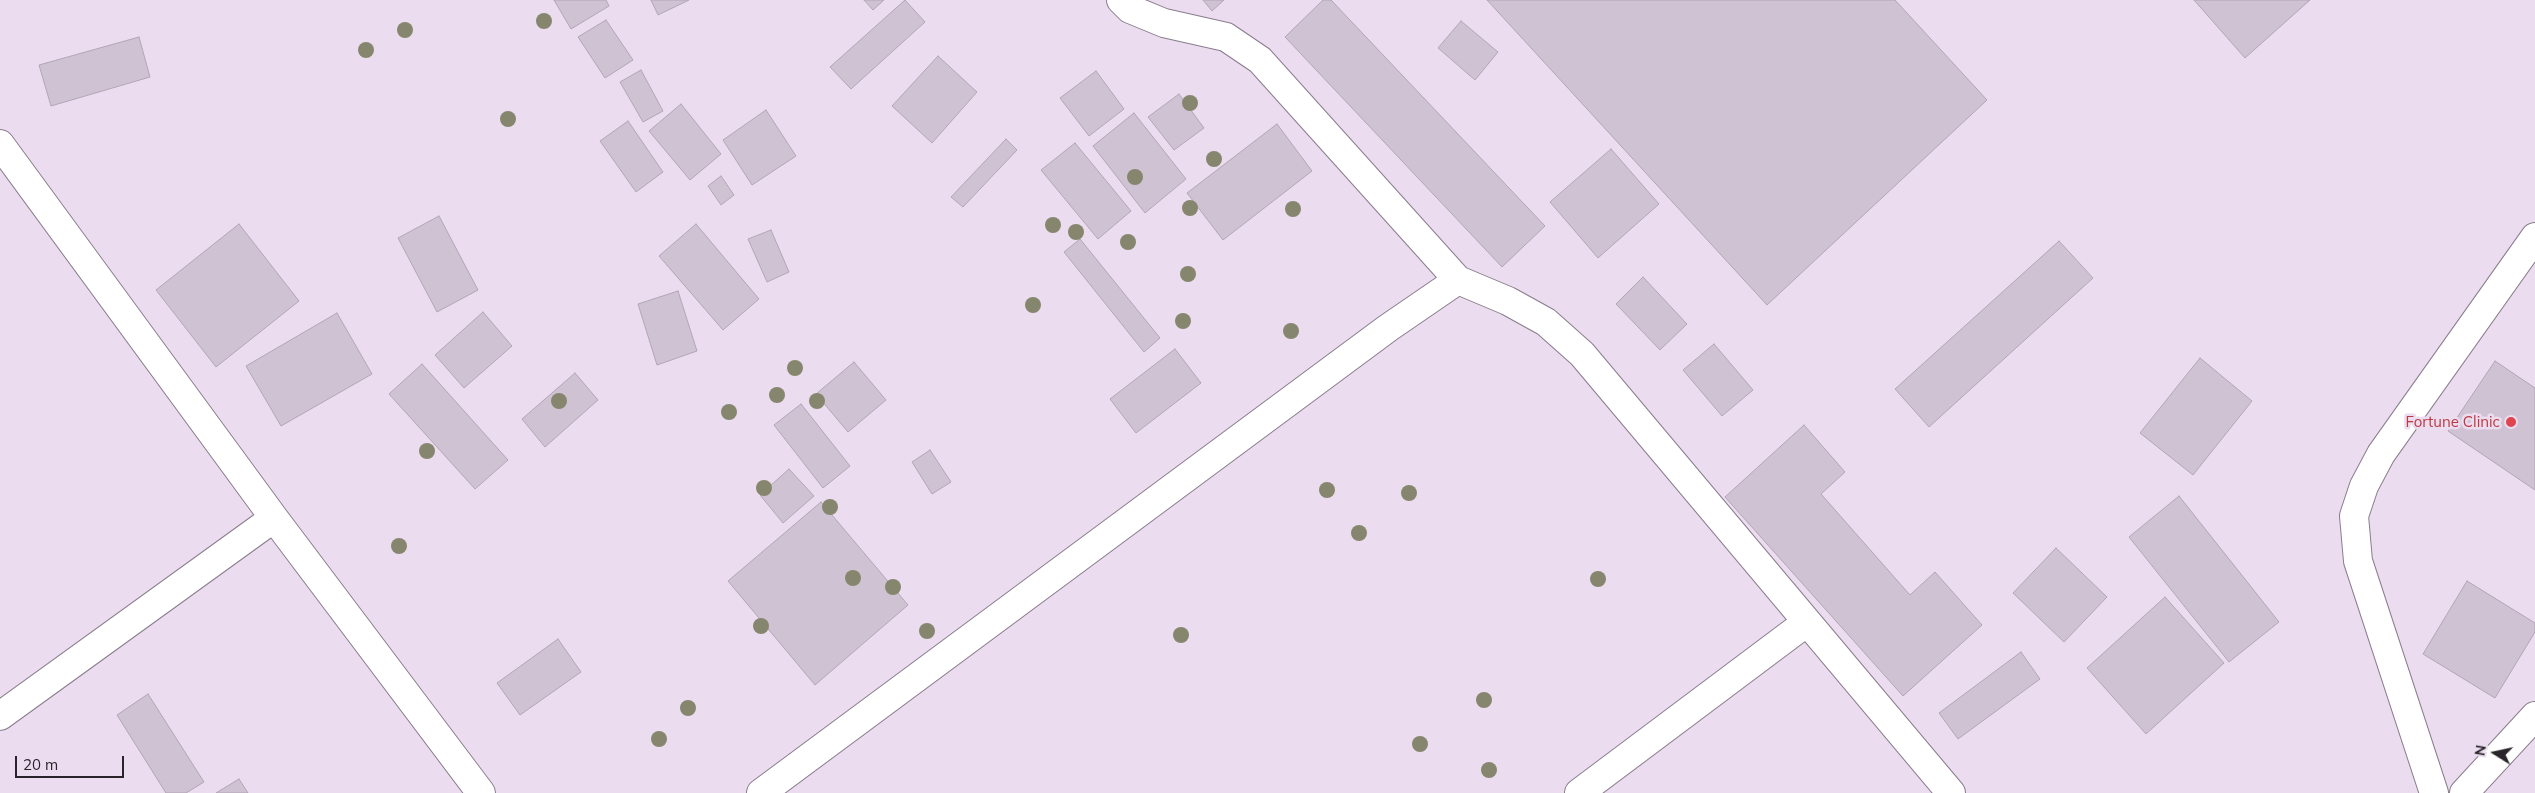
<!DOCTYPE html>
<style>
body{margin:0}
#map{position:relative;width:2535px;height:793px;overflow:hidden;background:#ebddef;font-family:Mulish,sans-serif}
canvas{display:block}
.north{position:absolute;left:2470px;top:728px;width:50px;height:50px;-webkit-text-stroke:4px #ebddef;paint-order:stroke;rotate:280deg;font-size:14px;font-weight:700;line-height:20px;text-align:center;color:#29242a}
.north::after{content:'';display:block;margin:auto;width:18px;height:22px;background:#29242a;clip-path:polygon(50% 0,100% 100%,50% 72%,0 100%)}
.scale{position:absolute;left:15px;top:756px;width:109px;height:22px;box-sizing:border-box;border:2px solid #29242a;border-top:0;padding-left:6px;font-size:15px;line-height:18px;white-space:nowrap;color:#29242a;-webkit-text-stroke:4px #ebddef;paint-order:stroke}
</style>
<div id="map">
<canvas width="2535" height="793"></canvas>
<div class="north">N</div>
<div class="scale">20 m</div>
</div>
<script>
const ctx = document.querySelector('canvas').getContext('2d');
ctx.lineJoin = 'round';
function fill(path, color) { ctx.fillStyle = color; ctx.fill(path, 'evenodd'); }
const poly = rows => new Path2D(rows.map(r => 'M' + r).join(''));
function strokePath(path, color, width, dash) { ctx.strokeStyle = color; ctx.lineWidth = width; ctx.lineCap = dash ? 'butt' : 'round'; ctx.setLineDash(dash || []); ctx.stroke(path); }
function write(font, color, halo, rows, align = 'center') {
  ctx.font = font + ' Mulish,sans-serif'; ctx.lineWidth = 5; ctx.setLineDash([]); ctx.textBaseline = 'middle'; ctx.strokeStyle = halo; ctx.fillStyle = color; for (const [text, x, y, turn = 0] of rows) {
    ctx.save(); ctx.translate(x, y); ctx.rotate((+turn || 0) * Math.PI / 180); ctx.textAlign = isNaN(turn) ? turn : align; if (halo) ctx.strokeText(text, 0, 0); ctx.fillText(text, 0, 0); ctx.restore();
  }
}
const building = poly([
 [554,0,606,0,609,6,571,29,554,0],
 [651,0,689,0,658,15,651,0],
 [864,0,884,0,873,10,864,0],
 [905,0,925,22,851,89,830,67,905,0],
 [1203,0,1224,0,1212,11,1203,0],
 [1323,0,1331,0,1545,226,1502,267,1285,37,1323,0],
 [1487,0,1895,0,1987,100,1767,305,1487,0],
 [2194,0,2310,0,2245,58,2194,0],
 [606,20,633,60,605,78,578,37,606,20],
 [1461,21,1498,52,1475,80,1438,48,1461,21],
 [139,37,150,77,51,106,39,65,139,37],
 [938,56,977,92,932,143,892,106,938,56],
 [641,70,663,111,643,122,620,82,641,70],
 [1096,71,1124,109,1089,136,1060,98,1096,71],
 [1179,94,1204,128,1174,150,1148,117,1179,94],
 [681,104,721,154,690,180,649,131,681,104],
 [766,110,796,156,752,185,723,140,766,110],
 [1134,113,1186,179,1145,213,1093,146,1134,113],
 [628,121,663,172,636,192,600,141,628,121],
 [1277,124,1312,171,1223,240,1187,193,1277,124],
 [1006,139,1017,150,963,207,951,197,1006,139],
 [1075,143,1131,211,1098,239,1041,170,1075,143],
 [1611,149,1659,204,1598,258,1550,202,1611,149],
 [721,176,734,195,721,205,708,186,721,176],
 [439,216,478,290,437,312,398,238,439,216],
 [239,224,299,301,216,367,156,290,239,224],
 [696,224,759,299,723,330,659,256,696,224],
 [771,230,789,272,767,282,748,239,771,230],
 [1080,239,1160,338,1144,352,1064,252,1080,239],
 [2059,241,2093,278,1929,427,1895,389,2059,241],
 [1643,277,1687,324,1660,350,1616,304,1643,277],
 [678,291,697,351,657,365,638,304,678,291],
 [483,312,512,346,464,388,435,355,483,312],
 [337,313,372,374,281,426,246,366,337,313],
 [1714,344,1753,390,1722,416,1683,370,1714,344],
 [1175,349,1201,383,1136,433,1110,399,1175,349],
 [2200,358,2252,401,2193,475,2140,433,2200,358],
 [2495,361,2535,388,2535,490,2448,431,2495,361],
 [854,362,886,400,848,432,816,394,854,362],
 [422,364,508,460,475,489,389,394,422,364],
 [575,373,598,400,545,447,522,419,575,373],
 [801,404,850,466,823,488,774,425,801,404],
 [1804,425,1845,472,1821,494,1910,595,1935,572,1982,625,1903,696,1725,497,1804,425],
 [930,450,951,482,932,494,912,462,930,450],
 [789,469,814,496,783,523,760,495,789,469],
 [2179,496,2279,622,2229,662,2129,537,2179,496],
 [821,502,908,605,815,685,728,581,821,502],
 [2056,548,2107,597,2064,642,2013,593,2056,548],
 [2467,581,2535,623,2535,632,2495,698,2423,654,2467,581],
 [2165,597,2224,663,2146,734,2087,668,2165,597],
 [558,639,581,672,520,715,497,683,558,639],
 [2021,652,2040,679,1958,739,1939,713,2021,652],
 [148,694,204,782,186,793,166,793,117,715,148,694],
 [239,779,248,793,216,793,239,779]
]);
const street = poly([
 [1121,0,1130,9,1164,23,1226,37,1260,60,1458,280,1508,301,1546,322,1582,354,1951,793],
 [0,144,274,518,481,793],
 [0,716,274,518],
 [761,793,1388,328,1458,280],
 [1579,793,1807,622],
 [2434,793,2358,561,2354,516,2364,486,2381,454,2535,237],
 [2464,793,2535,716]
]);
const trees = [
 [544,21],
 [405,30],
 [366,50],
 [1190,103],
 [508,119],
 [1214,159],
 [1135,177],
 [1190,208],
 [1293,209],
 [1053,225],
 [1076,232],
 [1128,242],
 [1188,274],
 [1033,305],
 [1183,321],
 [1291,331],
 [795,368],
 [777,395],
 [559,401],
 [817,401],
 [729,412],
 [427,451],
 [764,488],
 [1327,490],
 [1409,493],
 [830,507],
 [1359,533],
 [399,546],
 [853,578],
 [1598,579],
 [893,587],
 [761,626],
 [927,631],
 [1181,635],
 [1484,700],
 [688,708],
 [659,739],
 [1420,744],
 [1489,770]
];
const markers = [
 [2511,422,6,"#e0444e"]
];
const healthNames = [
 ["Fortune Clinic",2500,422]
];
fill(building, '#cfc2d3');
strokePath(building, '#b2a5b5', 1);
strokePath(street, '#897d8c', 30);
strokePath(street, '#fff', 28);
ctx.fillStyle = '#85866d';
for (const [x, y] of trees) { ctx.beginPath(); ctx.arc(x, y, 8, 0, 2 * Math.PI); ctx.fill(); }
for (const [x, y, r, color] of markers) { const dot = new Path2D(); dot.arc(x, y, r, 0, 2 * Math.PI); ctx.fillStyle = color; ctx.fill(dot); strokePath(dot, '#ebddef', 2); }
write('15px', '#be3a42', '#ebddef', healthNames, 'right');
</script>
